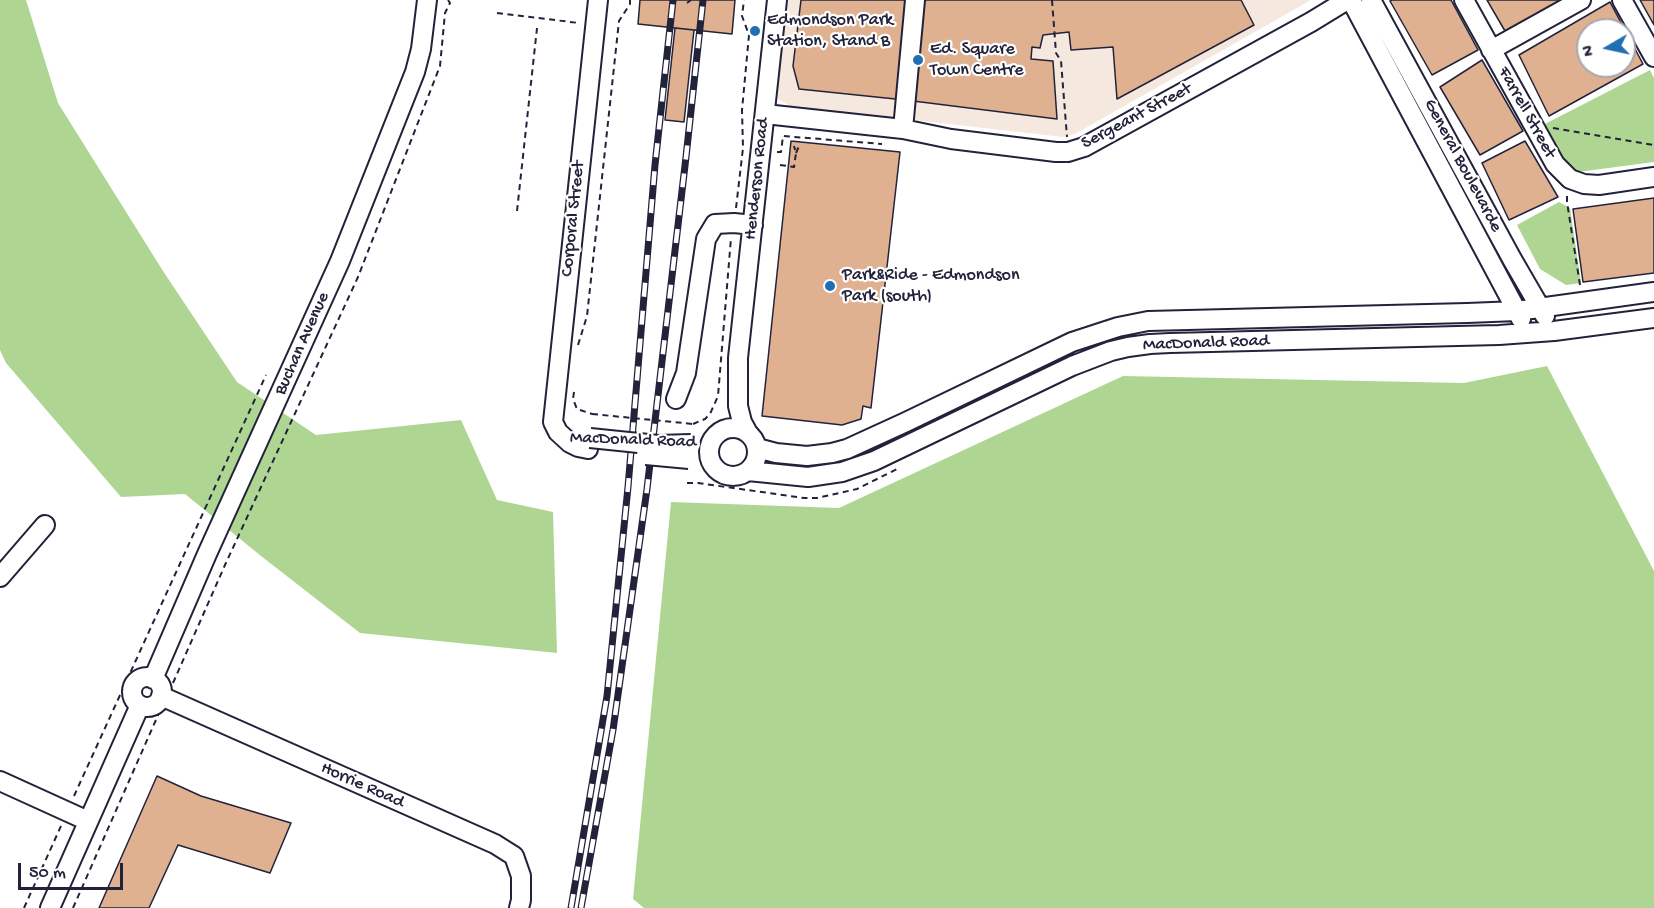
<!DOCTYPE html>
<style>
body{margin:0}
#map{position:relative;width:1654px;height:908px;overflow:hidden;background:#fff;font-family:"Gochi Hand",sans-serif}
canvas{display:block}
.north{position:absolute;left:1576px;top:18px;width:60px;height:60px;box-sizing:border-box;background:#fff;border:2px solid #a7a7b1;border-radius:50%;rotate:261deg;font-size:16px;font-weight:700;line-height:24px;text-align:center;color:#22223b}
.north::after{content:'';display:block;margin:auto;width:21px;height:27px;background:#1f6fb2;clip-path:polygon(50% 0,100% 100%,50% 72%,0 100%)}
.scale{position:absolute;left:18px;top:863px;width:105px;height:27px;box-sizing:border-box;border:3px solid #22223b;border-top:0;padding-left:8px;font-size:18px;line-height:21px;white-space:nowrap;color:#22223b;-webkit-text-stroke:4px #fff;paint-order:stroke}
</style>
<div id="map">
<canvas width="1654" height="908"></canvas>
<div class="north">N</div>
<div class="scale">50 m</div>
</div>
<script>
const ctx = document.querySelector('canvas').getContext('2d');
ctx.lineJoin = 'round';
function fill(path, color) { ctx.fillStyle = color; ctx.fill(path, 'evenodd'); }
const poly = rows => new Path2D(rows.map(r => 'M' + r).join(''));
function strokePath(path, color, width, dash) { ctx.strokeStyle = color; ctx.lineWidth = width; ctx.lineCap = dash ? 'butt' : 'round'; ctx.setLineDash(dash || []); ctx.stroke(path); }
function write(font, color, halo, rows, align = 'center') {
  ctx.font = font + ' "Gochi Hand",sans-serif'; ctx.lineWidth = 4.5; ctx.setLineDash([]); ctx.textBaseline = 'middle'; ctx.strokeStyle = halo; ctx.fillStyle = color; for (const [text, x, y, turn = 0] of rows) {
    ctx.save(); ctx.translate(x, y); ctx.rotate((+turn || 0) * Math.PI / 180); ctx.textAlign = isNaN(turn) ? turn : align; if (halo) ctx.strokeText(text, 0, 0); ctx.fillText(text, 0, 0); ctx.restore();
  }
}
const built = poly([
 [786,0,1311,0,1075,134,1063,137,790,106,778,99,776,89]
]);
const green = poly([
 [0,0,26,0,58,103,163,271,237,382,316,435,461,420,497,500,553,512,557,653,360,633,261,556,185,494,121,497,6,363,0,350],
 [1650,70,1654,78,1654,162,1578,172,1563,163,1541,126],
 [1559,202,1570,208,1581,283,1566,285,1540,269,1517,225],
 [1547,366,1654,571,1654,908,644,908,633,899,671,502,839,508,1123,376,1464,383]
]);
const building = poly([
 [640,0,735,0,732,34,638,24,640,0],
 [801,0,1241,0,1254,25,1117,99,1113,47,1071,50,1069,32,1043,35,1040,48,1032,47,1031,59,1053,61,1057,119,905,100,799,89,793,66,801,0],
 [1392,0,1451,0,1478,50,1432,75,1390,1,1392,0],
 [1487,0,1563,0,1505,31,1487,0],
 [1640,0,1654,0,1654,25,1640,0],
 [1610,2,1643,64,1549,116,1519,55,1610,2],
 [1588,30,1624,30,1624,66,1588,66,1588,30],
 [675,28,694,30,684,122,665,120,675,28],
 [1482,60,1523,131,1480,155,1440,87,1482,60],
 [791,141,900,152,871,408,863,406,861,419,842,425,762,416,791,141],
 [1525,141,1558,197,1509,220,1482,163,1525,141],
 [1654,198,1654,273,1583,282,1573,209,1654,198],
 [157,776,201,796,291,823,270,873,178,845,149,908,99,908,157,776]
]);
const path = poly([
 [1052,0,1056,53,1061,61,1067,137],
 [687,3,691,0],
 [497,13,579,23],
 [1553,128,1654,145],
 [777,152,781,152,783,136,882,144],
 [796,153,799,146],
 [780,165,794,167,796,153,794,146],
 [1567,196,1567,202,1580,285],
 [736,208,743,148,742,110,749,35,742,16,744,0],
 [517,211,537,28],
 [578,345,587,316,619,21,630,4,630,0],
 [574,392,573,399,577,409,592,414],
 [693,424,705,419,710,414,718,396,731,238],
 [687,483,698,483,804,498,817,498,857,489,899,468],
 [173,683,225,565,358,277,440,66,445,13,450,3,448,0],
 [74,796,266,375],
 [24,908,61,826],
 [73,908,159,713]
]);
const minor = poly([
 [1351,0,1521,319],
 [1371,0,1512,259,1545,316],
 [1464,0,1555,164,1570,179,1584,184,1599,185,1654,177],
 [1622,0,1654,57],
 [1491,50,1581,0],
 [765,114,903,129,951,139,1056,152,1068,152,1084,147,1311,22,1347,0],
 [903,129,915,0],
 [676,399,686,373,706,239,715,224,734,223,753,225],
 '709 452a24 24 0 1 1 48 0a24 24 0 1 1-48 0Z',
 [748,433,742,422,738,406,738,358,777,0],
 [757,448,776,453,807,456,832,453,847,449,906,422,1072,342,1118,327,1148,321,1467,313,1517,311,1654,292],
 [588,449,578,447,570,443,558,432,553,422,598,0],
 [748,471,808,477,842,472,874,461,1072,366,1111,351,1128,347,1150,344,1170,343,1499,335,1554,331,1654,318],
 [0,577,45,525],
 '132 692a15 15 0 1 1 30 0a15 15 0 1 1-30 0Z',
 [153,679,207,554,340,261,415,72,421,49,427,0],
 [161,696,495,844,514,856,521,876,521,900,519,908],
 [0,781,88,821],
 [50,908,140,705]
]);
const rail = poly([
 [571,908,607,696,628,487,655,165,673,0],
 [581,908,613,730,647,489,686,157,703,0]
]);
const pathBridge = poly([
 [592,414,693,424]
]);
const minorBridge = poly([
 [590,438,658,445,691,444],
 [646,455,689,459]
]);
const markers = [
 [755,31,6,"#1f6fb2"],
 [918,60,6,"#1f6fb2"],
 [830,286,6,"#1f6fb2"]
];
const poiNames = [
 ["Edmondson Park",767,21],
 ["Station, Stand B",767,42],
 ["Ed. Square",930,50],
 ["Town Centre",930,71],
 ["Park&Ride - Edmondson",842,276],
 ["Park (south)",842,297]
];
const streetNames = [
 ["Farrell Street",1526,113,61],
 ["Sergeant Street",1137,117,-28],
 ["General Boulevarde",1462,166,62],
 ["Henderson Road",758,179,-84],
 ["Corporal Street",574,219,-84],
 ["Buchan Avenue",303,344,-66],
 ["MacDonald Road",1206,344,-2],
 ["MacDonald Road",633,441,2],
 ["Horrie Road",362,786,24]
];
fill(built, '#f5e8de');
fill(green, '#aed692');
fill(building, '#dfb190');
strokePath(building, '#22223b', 1.5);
strokePath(minor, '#22223b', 22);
strokePath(path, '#22223b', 2, [6, 4.5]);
strokePath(minor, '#fff', 18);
strokePath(rail, '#22223b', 7);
strokePath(rail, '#fff', 4.5, [14]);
strokePath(minorBridge, '#22223b', 22, []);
strokePath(pathBridge, '#22223b', 2, [6, 4.5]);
strokePath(minorBridge, '#fff', 18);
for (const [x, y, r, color] of markers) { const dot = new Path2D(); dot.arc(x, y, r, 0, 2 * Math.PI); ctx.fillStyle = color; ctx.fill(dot); strokePath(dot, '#fff', 2); }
write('18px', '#22223b', '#fff', poiNames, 'left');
write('18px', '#22223b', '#fff', streetNames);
</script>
